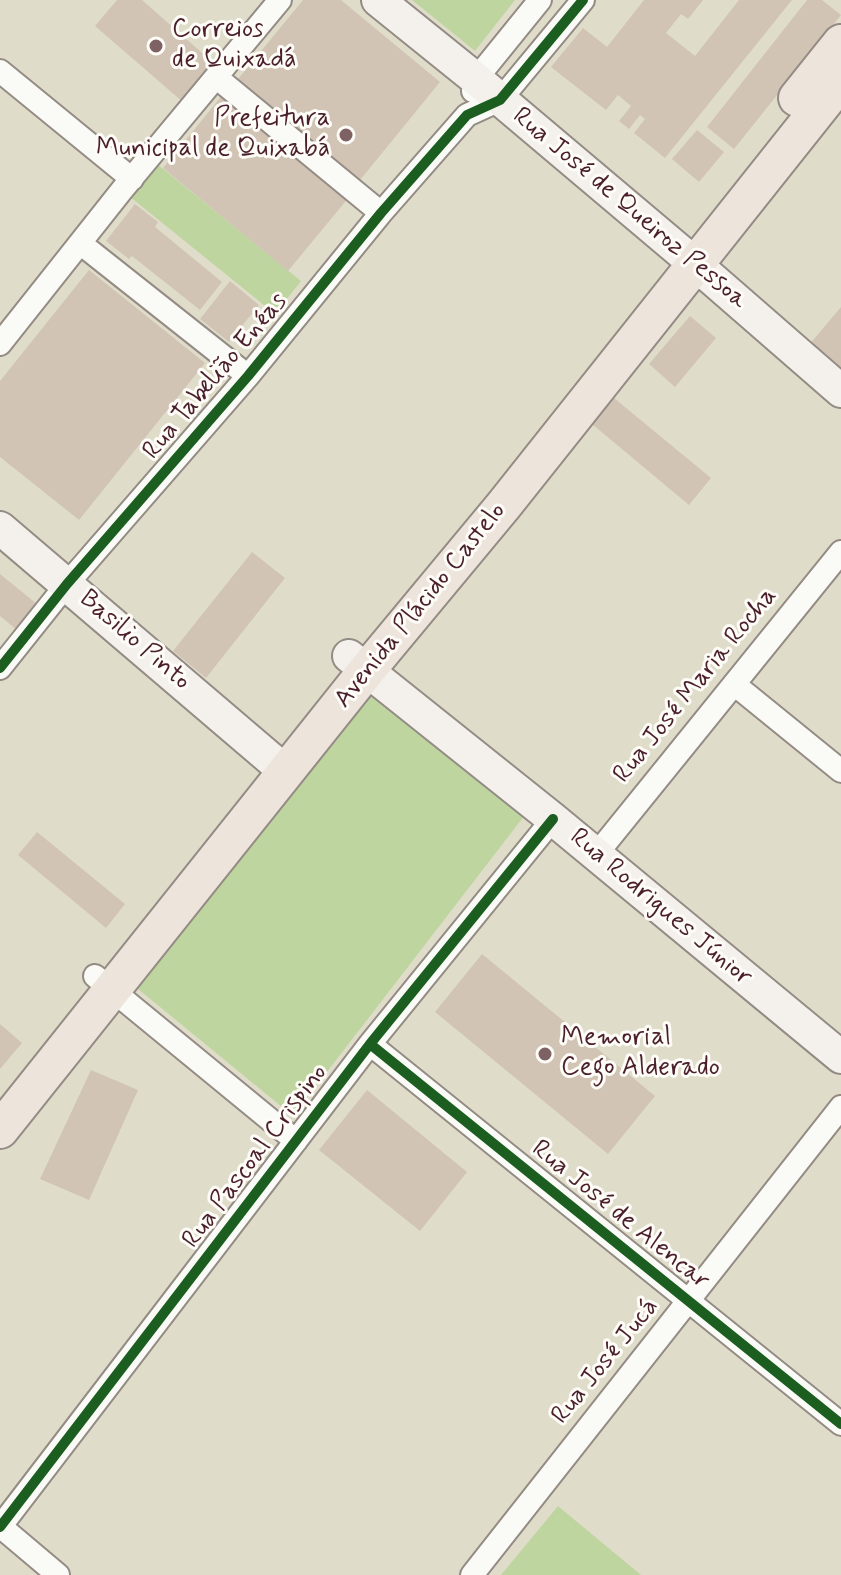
<!DOCTYPE html>
<meta charset="utf-8">
<style>
body{margin:0}
canvas{display:block;background:#e0dcca}
</style>
<canvas width="841" height="1575"></canvas>
<script>
const ctx = document.querySelector('canvas').getContext('2d');
ctx.lineJoin = 'round';
function fill(path, color) { ctx.fillStyle = color; ctx.fill(path, 'evenodd'); }
const poly = rows => new Path2D(rows.map(r => 'M' + r).join(''));
function strokePath(path, color, width, dash) { ctx.strokeStyle = color; ctx.lineWidth = width; ctx.lineCap = dash ? 'butt' : 'round'; ctx.setLineDash(dash || []); ctx.stroke(path); }
function write(font, color, halo, rows, align = 'center') {
  ctx.font = font + ' Mynerve,sans-serif'; ctx.lineWidth = 6; ctx.setLineDash([]); ctx.textBaseline = 'middle'; ctx.strokeStyle = halo; ctx.fillStyle = color; for (const [text, x, y, turn = 0] of rows) {
    ctx.save(); ctx.translate(x, y); ctx.rotate((+turn || 0) * Math.PI / 180); ctx.textAlign = isNaN(turn) ? turn : align; if (halo) ctx.strokeText(text, 0, 0); ctx.fillText(text, 0, 0); ctx.restore();
  }
}
const green = poly([
 [412,0,515,0,475,51],
 [156,163,301,281,275,314,129,196],
 [372,686,528,811,293,1116,132,984],
 [558,1506,641,1575,501,1575]
]);
const building = poly([
 [117,0,142,0,217,66,184,103,95,26],
 [303,0,341,0,440,82,356,185,234,84],
 [644,0,703,0,688,19,681,14,666,33,695,56,739,0,792,0,665,158,634,133,645,119,640,115,629,129,619,121,631,106,618,95,606,110,551,67,583,28,607,47],
 [807,0,822,0,841,15,734,149,707,127],
 [224,93,350,196,288,271,163,168],
 [697,130,724,152,699,182,672,159],
 [135,204,158,222,155,227,222,282,200,310,132,256,129,259,106,241],
 [89,270,205,363,79,520,0,457,0,381],
 [230,281,259,305,229,342,200,319],
 [841,307,841,384,803,352],
 [690,316,716,338,675,387,649,364],
 [614,398,711,478,689,505,592,424],
 [252,552,285,578,206,678,173,651],
 [0,574,38,605,17,630,0,616],
 [37,832,125,904,106,928,18,855],
 [482,954,655,1096,608,1154,435,1012],
 [0,1024,22,1043,0,1069],
 [91,1070,138,1090,89,1200,40,1179],
 [367,1090,467,1172,420,1231,319,1150]
]);
const street = poly([
 [0,71,132,179],
 [216,77,381,213],
 [473,91,476,79,540,0],
 [80,243,248,376],
 [0,344,122,190,280,0],
 [0,668,67,584,248,376,381,213,467,115,500,100,583,0],
 [734,684,841,771],
 [595,856,841,552],
 [95,976,296,1141],
 [370,1044,841,1424],
 [0,1526,58,1575],
 [0,1527,370,1044,553,819],
 [472,1575,841,1107]
]);
const secondary = poly([
 [378,0,476,79,694,263,841,391],
 [0,528,286,772],
 [349,656,553,819,841,1057]
]);
const primary = poly([
 [797,98,841,43],
 [0,1130,367,670,504,505,841,81]
]);
const cycleway = poly([
 [0,668,67,584,248,376,381,213,467,115,500,100,583,0],
 [370,1044,841,1424],
 [0,1527,370,1044,553,819]
]);
const markers = [
 [156,46,8,"#7e6163"],
 [346,135,8,"#7e6163"],
 [545,1054,8,"#7e6163"]
];
const poiNames = [
 ["Correios",172,31],
 ["de Quixadá",172,61],
 ["Prefeitura",330,120,"right"],
 ["Municipal de Quixabá",330,150,"right"],
 ["Memorial",561,1039],
 ["Cego Alderado",561,1069]
];
const streetNames = [
 ["Rua José de Queiroz Pessoa",629,209,40],
 ["Rua Tabelião Enéas",216,377,-50],
 ["Avenida Plácido Castelo",421,606,-51],
 ["Basilio Pinto",134,641,41],
 ["Rua José Maria Rocha",696,686,-51],
 ["Rua Rodrigues Júnior",660,908,40],
 ["Rua Pascoal Crispino",256,1157,-53],
 ["Rua José de Alencar",620,1216,39],
 ["Rua José Jucá",606,1362,-51]
];
fill(green, '#bed5a0');
fill(building, '#d1c4b5');
strokePath(street, '#948b84', 26);
strokePath(secondary, '#948b84', 36);
strokePath(primary, '#948b84', 40);
strokePath(street, '#fafaf7', 22);
strokePath(secondary, '#f4f1ed', 32);
strokePath(primary, '#ede4dc', 36);
strokePath(cycleway, '#1b5e20', 10);
for (const [x, y, r, color] of markers) { const dot = new Path2D(); dot.arc(x, y, r, 0, 2 * Math.PI); ctx.fillStyle = color; ctx.fill(dot); strokePath(dot, '#fdfcf7', 3); }
write('26px', '#4a1f2b', '#fdfcf7', poiNames, 'left');
write('26px', '#4a1f2b', '#fdfcf7', streetNames);
</script>
